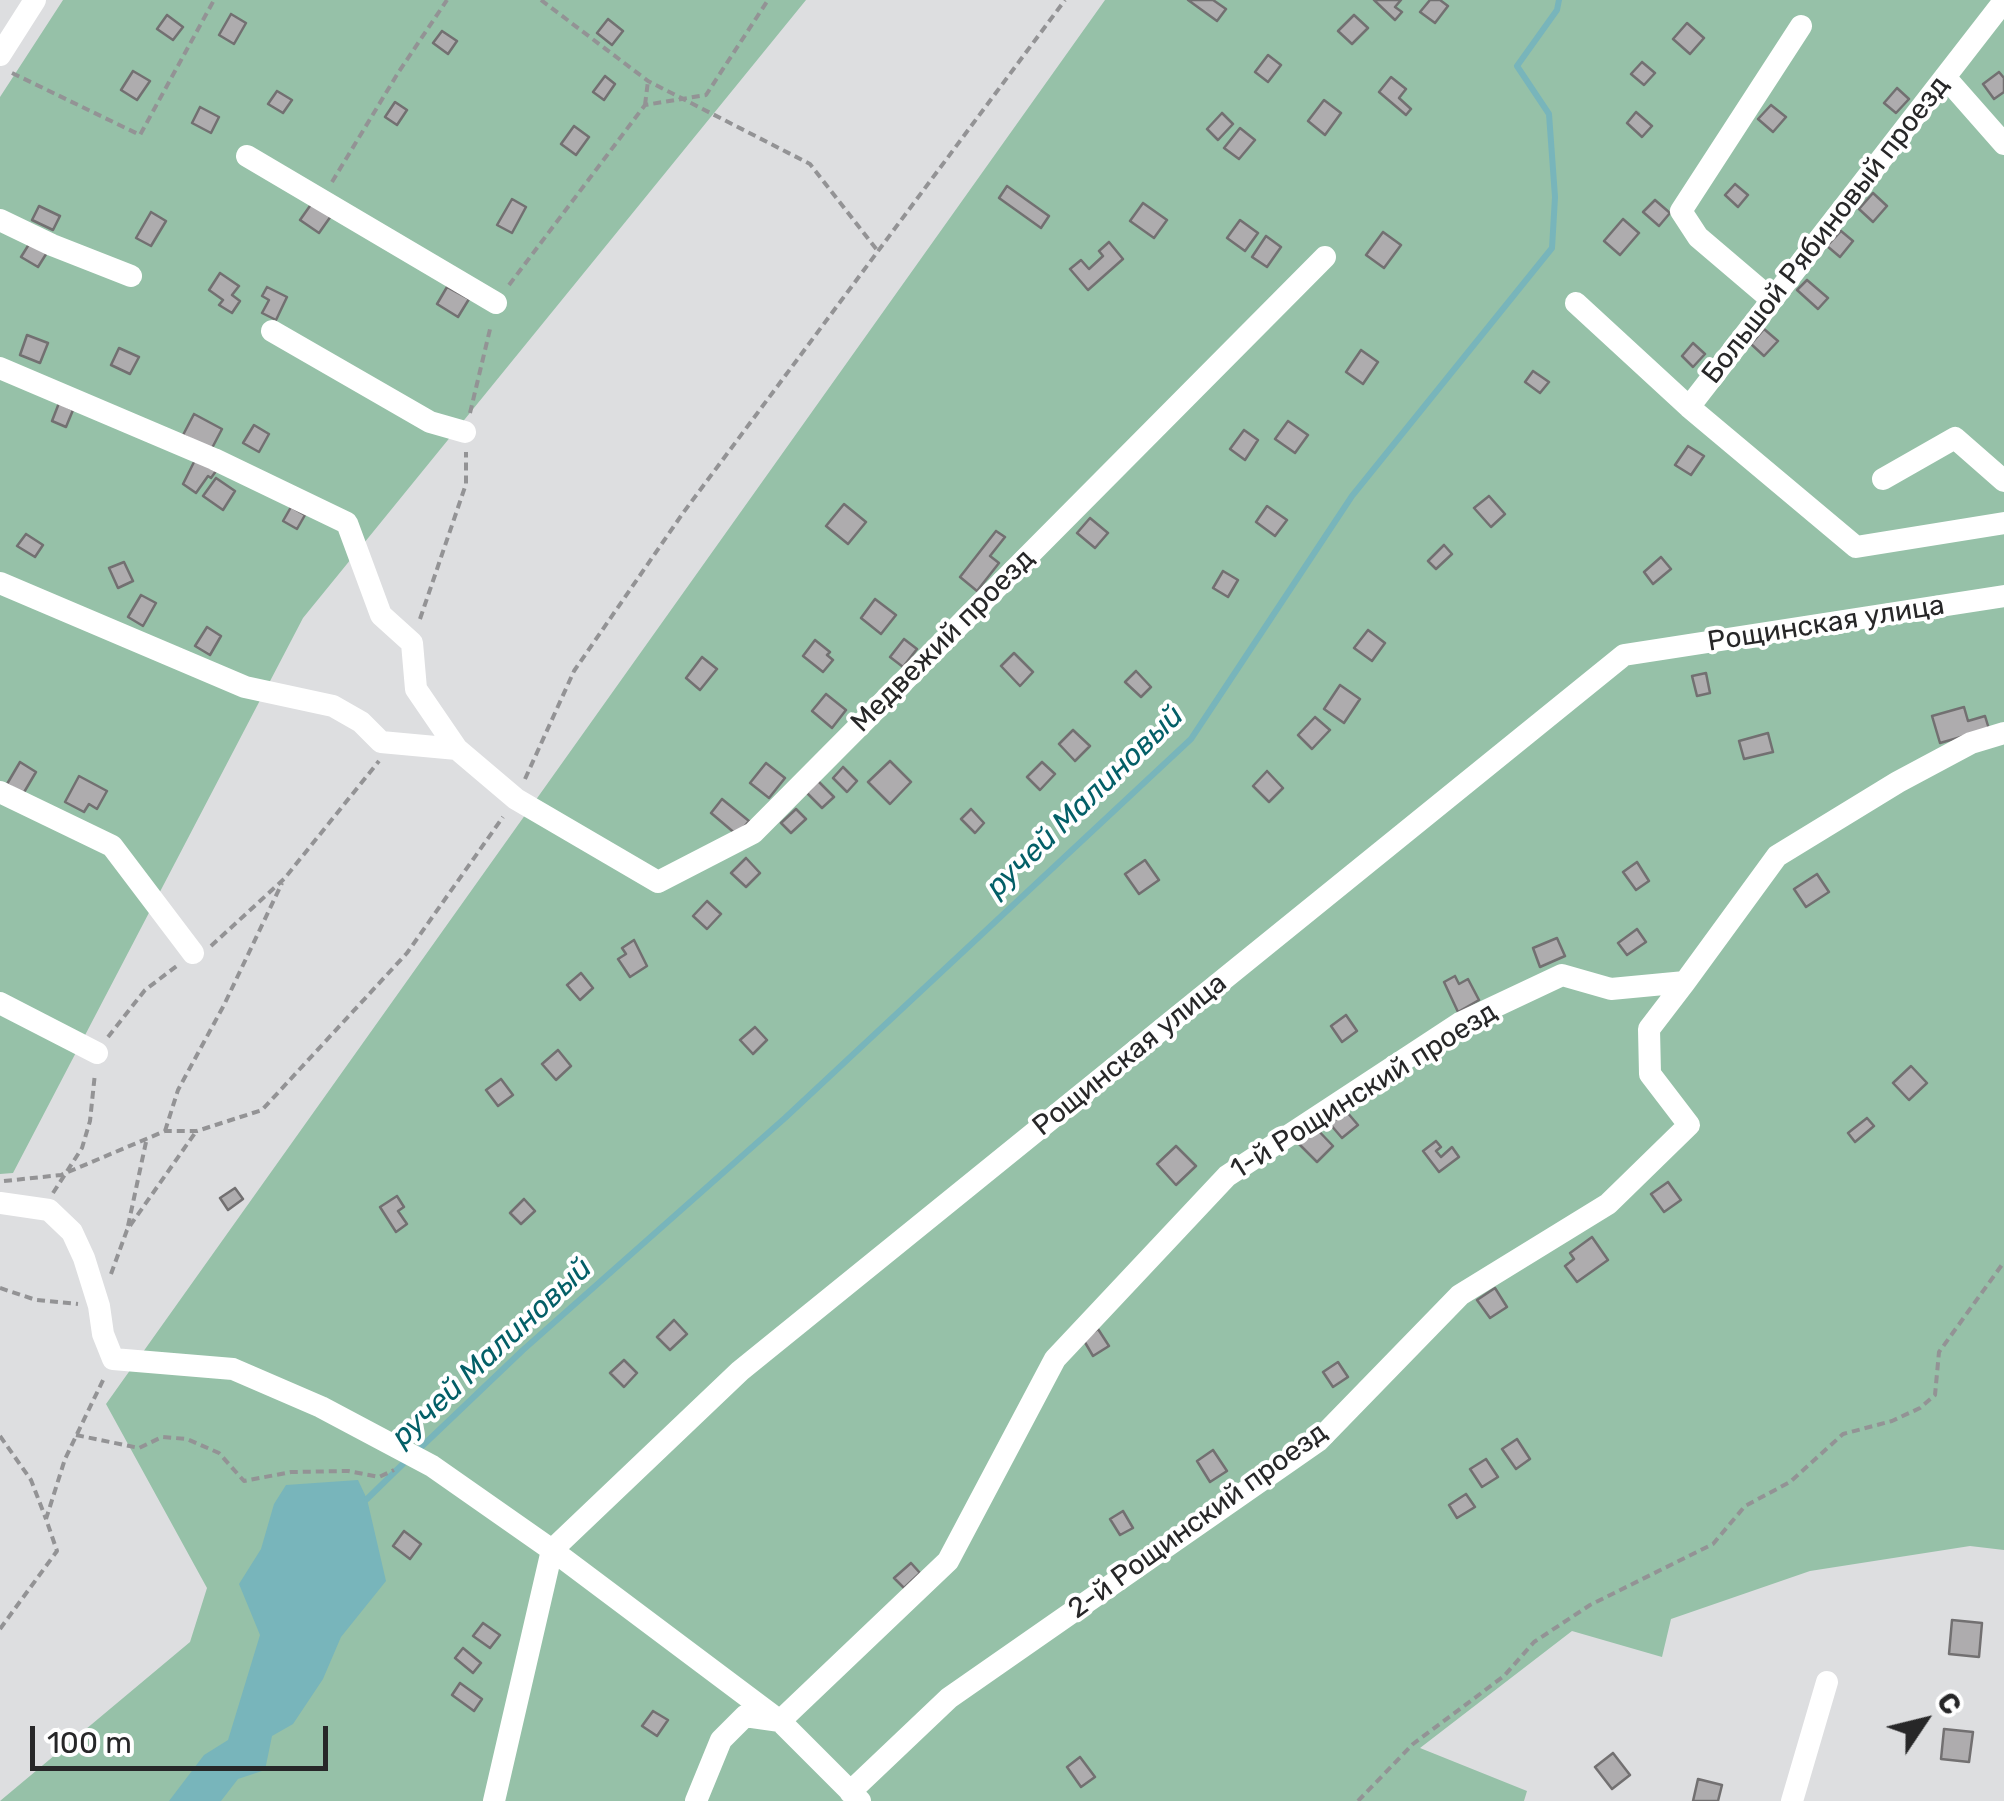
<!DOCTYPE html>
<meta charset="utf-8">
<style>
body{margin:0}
#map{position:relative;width:2004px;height:1801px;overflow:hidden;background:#dddee0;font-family:Rubik,sans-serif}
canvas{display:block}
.north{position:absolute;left:1874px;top:1671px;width:100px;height:100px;-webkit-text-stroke:8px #fff;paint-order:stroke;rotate:55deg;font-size:28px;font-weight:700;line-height:40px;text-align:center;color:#272728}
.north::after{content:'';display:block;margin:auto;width:35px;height:45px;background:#272728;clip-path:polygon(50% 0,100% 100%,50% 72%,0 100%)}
.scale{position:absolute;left:30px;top:1726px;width:298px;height:45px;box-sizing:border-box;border:5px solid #272728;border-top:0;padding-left:12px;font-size:30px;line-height:35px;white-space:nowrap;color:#272728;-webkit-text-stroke:8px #fff;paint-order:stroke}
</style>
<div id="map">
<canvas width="2004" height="1801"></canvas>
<div class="north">С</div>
<div class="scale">100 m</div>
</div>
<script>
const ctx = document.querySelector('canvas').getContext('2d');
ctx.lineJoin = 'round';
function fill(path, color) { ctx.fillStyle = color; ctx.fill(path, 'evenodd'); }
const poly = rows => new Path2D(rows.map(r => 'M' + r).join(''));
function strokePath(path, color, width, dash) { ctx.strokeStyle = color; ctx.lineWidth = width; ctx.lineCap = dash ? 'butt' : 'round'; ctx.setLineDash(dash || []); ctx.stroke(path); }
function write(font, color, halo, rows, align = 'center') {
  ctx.font = font + ' Rubik,sans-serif'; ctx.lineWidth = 8; ctx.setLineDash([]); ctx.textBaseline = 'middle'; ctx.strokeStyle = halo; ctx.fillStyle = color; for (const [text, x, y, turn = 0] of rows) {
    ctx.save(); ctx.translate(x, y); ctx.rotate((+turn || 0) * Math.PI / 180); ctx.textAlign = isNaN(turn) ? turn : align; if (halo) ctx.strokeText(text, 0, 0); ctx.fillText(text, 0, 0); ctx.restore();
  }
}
const green = poly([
 [63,0,806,0,303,618,13,1173,0,1174,0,97],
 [1105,0,2004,0,2004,1550,1970,1546,1810,1571,1671,1619,1662,1657,1572,1631,1420,1748,1527,1791,1524,1801,0,1801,190,1642,207,1588,106,1404]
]);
const water = poly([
 [358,1480,367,1499,386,1581,341,1637,323,1679,293,1724,272,1736,265,1770,238,1779,221,1801,169,1801,204,1755,228,1740,260,1635,239,1584,261,1549,274,1504,286,1485]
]);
const stream = poly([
 [416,1452,523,1350,785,1118,1191,739,1352,496,1552,248,1555,197,1549,114,1517,66,1557,10,1559,0],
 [367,1499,407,1460]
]);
const building = poly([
 [1188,0,1213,0,1226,9,1217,21,1188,0],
 [1374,0,1401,0,1395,7,1402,12,1395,20,1374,0],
 [1430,0,1440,0,1448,6,1435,23,1420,12,1430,0],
 [231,14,246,23,234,44,219,35,231,14],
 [167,15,183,27,173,40,157,29,167,15],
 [1354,15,1368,28,1352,44,1338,31,1354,15],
 [608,19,623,31,612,45,597,33,608,19],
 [1687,23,1704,38,1690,54,1673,39,1687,23],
 [442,31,457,41,448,54,433,43,442,31],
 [1268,55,1281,65,1268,82,1255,72,1268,55],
 [1642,62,1655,73,1644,85,1631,74,1642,62],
 [133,71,150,81,137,100,121,90,133,71],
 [1999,72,2004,78,2004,92,1994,99,1983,84,1999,72],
 [605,76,615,84,604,100,593,92,605,76],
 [1391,77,1406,89,1399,98,1411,109,1406,115,1379,92,1391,77],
 [1897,88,1909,99,1896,113,1884,103,1897,88],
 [277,91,292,100,283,113,268,104,277,91],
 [1324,100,1341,113,1325,135,1308,121,1324,100],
 [395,102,407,110,397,125,385,117,395,102],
 [1771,105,1786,117,1773,132,1758,119,1771,105],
 [200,107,219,117,211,133,192,123,200,107],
 [1636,112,1652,126,1642,137,1627,123,1636,112],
 [1222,113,1233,124,1218,140,1207,129,1222,113],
 [574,126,589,137,576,155,561,144,574,126],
 [1240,128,1255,140,1239,159,1224,148,1240,128],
 [1735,184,1748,195,1738,207,1725,195,1735,184],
 [1007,186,1049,216,1041,228,999,198,1007,186],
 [1873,193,1887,206,1873,222,1859,209,1873,193],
 [512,199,526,207,512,233,497,225,512,199],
 [1655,200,1670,213,1659,226,1643,212,1655,200],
 [312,203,331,216,319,233,300,220,312,203],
 [1143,203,1167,220,1154,238,1130,221,1143,203],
 [39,206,60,216,53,230,32,220,39,206],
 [151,212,166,221,151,246,136,238,151,212],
 [1623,219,1639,233,1620,255,1604,241,1623,219],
 [1240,220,1258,233,1245,251,1227,238,1240,220],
 [1841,231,1853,241,1840,257,1827,246,1841,231],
 [1383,232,1401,245,1384,268,1366,255,1383,232],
 [1266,236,1281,247,1267,267,1252,257,1266,236],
 [31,241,48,251,38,267,21,257,31,241],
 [1109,242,1123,259,1088,290,1070,269,1081,260,1089,269,1103,256,1099,251,1109,242],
 [220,273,239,286,232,295,240,301,232,313,219,305,223,300,209,290,220,273],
 [1807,280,1828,298,1818,309,1797,290,1807,280],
 [267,287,287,297,276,320,262,313,269,300,262,296,267,287],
 [447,287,469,299,458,317,437,304,447,287],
 [1764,329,1778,341,1764,356,1751,344,1764,329],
 [27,335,48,343,40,363,20,355,27,335],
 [1693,343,1705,354,1693,367,1682,356,1693,343],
 [119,348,139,357,130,374,111,365,119,348],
 [1361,350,1378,362,1363,384,1346,372,1361,350],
 [1533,371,1549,382,1540,393,1525,382,1533,371],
 [59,403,73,410,66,427,52,421,59,403],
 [194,414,222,429,211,450,183,435,194,414],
 [1288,421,1308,435,1295,453,1275,439,1288,421],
 [254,425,269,434,259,452,243,443,254,425],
 [1244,430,1258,440,1245,460,1230,449,1244,430],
 [1688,446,1704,456,1691,475,1675,465,1688,446],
 [196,458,216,471,211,478,208,476,196,493,183,484,196,458],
 [216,478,235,491,223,510,203,496,216,478],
 [1489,496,1505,514,1491,527,1474,508,1489,496],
 [844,504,866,522,848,544,826,526,844,504],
 [1267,506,1287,520,1275,536,1256,522,1267,506],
 [291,507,305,515,297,529,283,521,291,507],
 [1090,518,1108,533,1095,548,1077,533,1090,518],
 [996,531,1005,537,990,556,999,563,977,591,960,577,996,531],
 [26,534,43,545,35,557,17,546,26,534],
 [1444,545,1452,554,1436,569,1428,561,1444,545],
 [1661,557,1671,569,1653,584,1644,572,1661,557],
 [124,562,133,581,118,588,109,568,124,562],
 [1223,571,1238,580,1228,597,1213,588,1223,571],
 [141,595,156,603,143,626,128,617,141,595],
 [875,599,896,615,881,634,861,618,875,599],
 [207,627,221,636,210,655,195,646,207,627],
 [1368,630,1385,643,1372,661,1354,648,1368,630],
 [904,639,917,649,903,667,890,657,904,639],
 [815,640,830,652,827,655,833,660,823,672,803,656,815,640],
 [1014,653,1033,672,1020,686,1001,666,1014,653],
 [702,657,717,669,700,690,686,678,702,657],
 [1136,671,1151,687,1141,697,1125,682,1136,671],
 [1706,673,1710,693,1697,696,1692,676,1706,673],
 [1340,685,1360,699,1344,723,1324,709,1340,685],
 [826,694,846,710,832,728,812,711,826,694],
 [1964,707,1968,721,1985,716,1989,729,1940,743,1932,716,1964,707],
 [1315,717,1330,730,1312,749,1298,735,1315,717],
 [1073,730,1090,746,1075,761,1059,744,1073,730],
 [1768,733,1773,752,1744,759,1739,741,1768,733],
 [890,761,911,782,890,804,868,782,890,761],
 [20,762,36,772,23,794,7,784,20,762],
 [1042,762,1055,774,1040,790,1027,777,1042,762],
 [766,763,785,778,769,798,750,783,766,763],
 [843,767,857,781,847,792,833,778,843,767],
 [1267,771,1283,788,1269,802,1253,786,1267,771],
 [79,776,107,791,97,809,89,804,84,812,65,802,79,776],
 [818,781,834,797,822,808,807,793,818,781],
 [722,799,749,821,737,835,711,813,722,799],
 [796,809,806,819,791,833,781,823,796,809],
 [971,809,984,823,975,833,961,819,971,809],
 [746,858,760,873,746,887,731,873,746,858],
 [1145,860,1159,880,1139,894,1125,874,1145,860],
 [1637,862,1649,881,1636,890,1623,872,1637,862],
 [1817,874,1829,892,1806,907,1794,889,1817,874],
 [707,901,721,914,707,929,693,916,707,901],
 [1637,929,1646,942,1627,955,1618,943,1637,929],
 [1557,938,1565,956,1540,967,1533,948,1557,938],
 [634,940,647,966,630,977,618,959,626,954,622,948,634,940],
 [581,973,593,988,580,1000,567,985,581,973],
 [1455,976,1459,984,1468,979,1479,1000,1458,1012,1444,982,1455,976],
 [1346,1015,1357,1031,1342,1042,1331,1026,1346,1015],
 [755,1027,767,1040,753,1054,740,1040,755,1027],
 [558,1050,571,1066,556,1080,542,1064,558,1050],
 [1911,1066,1927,1083,1909,1100,1893,1083,1911,1066],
 [501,1079,513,1095,498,1106,486,1090,501,1079],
 [1346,1111,1358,1125,1342,1138,1330,1124,1346,1111],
 [1867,1118,1874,1126,1855,1142,1848,1133,1867,1118],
 [1313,1125,1333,1146,1317,1162,1296,1141,1313,1125],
 [1436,1141,1441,1147,1436,1151,1441,1157,1452,1147,1459,1157,1439,1172,1423,1151,1436,1141],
 [1176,1146,1196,1166,1176,1185,1157,1164,1176,1146],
 [1668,1182,1681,1200,1664,1212,1651,1194,1668,1182],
 [235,1188,243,1199,228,1210,220,1198,235,1188],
 [397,1196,404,1207,398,1211,407,1224,396,1232,380,1207,397,1196],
 [524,1199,535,1211,521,1224,510,1213,524,1199],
 [1592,1237,1608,1260,1577,1282,1565,1266,1574,1259,1570,1253,1592,1237],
 [1495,1288,1507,1307,1490,1318,1477,1300,1495,1288],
 [674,1320,687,1334,670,1350,657,1337,674,1320],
 [1098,1329,1109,1346,1093,1356,1083,1339,1098,1329],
 [624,1360,637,1373,624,1387,610,1373,624,1360],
 [1338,1362,1348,1377,1333,1387,1323,1372,1338,1362],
 [1517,1439,1530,1459,1516,1469,1502,1449,1517,1439],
 [1213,1450,1227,1471,1210,1482,1197,1461,1213,1450],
 [1486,1459,1498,1477,1482,1487,1470,1469,1486,1459],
 [1466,1494,1475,1507,1457,1518,1449,1505,1466,1494],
 [1123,1511,1133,1528,1120,1535,1110,1519,1123,1511],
 [404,1531,421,1544,410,1559,393,1546,404,1531],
 [911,1563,920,1573,904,1588,894,1578,911,1563],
 [1952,1620,1982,1623,1979,1657,1949,1654,1952,1620],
 [483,1623,500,1635,490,1648,473,1636,483,1623],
 [463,1648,481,1663,473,1673,455,1658,463,1648],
 [460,1683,482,1699,474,1711,452,1695,460,1683],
 [653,1711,668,1720,657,1736,642,1726,653,1711],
 [1944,1729,1973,1732,1969,1762,1941,1759,1944,1729],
 [1613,1753,1630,1775,1612,1789,1595,1767,1613,1753],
 [1080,1757,1095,1777,1081,1787,1067,1767,1080,1757],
 [1698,1779,1722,1785,1718,1801,1693,1801,1698,1779]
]);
const path = poly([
 [541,0,648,81,810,164,877,250],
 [12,73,140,135,214,0],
 [645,105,648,81],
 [332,182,398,73,447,0],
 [509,285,645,105,706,95,768,0],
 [470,413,491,325],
 [420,619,466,484,466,452],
 [525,779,574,671,683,513,1065,0],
 [211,946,284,879,379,761],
 [108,1037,145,990,178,965],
 [165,1131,178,1090,224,1005,282,883],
 [4,1181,61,1175,165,1131,197,1131,262,1110,407,953,503,817],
 [53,1193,82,1148,90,1121,95,1073],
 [128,1226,146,1142],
 [111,1274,127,1230,195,1133],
 [0,1288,36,1300,78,1304],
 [76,1435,139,1448,162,1437,187,1439,219,1453,244,1481,291,1472,348,1471,379,1477,394,1470],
 [0,1436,31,1480,46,1519],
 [0,1629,57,1551,46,1519,65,1459,105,1376],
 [1358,1801,1413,1744,1504,1676,1534,1642,1590,1605,1713,1544,1745,1506,1790,1482,1843,1434,1892,1421,1920,1408,1935,1395,1939,1352,2004,1262]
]);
const minor = poly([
 [2004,1,1689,407,1856,547,2004,523],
 [0,55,35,0],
 [1945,77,2004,144],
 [247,156,496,303],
 [0,220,52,245,131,276],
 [1772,300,1698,237,1681,211,1801,26],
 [1576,303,1689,407],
 [272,331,430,422,465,432],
 [0,368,214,459,347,523,381,615,412,643,416,689,457,749],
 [1883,479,1955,438,2004,481],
 [0,583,245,687,333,706,361,722,381,742,457,749,516,799,658,882,753,833,1325,257],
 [0,792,112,846,193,953],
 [0,1003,97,1053],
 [0,1203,49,1210,72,1232,84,1258,99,1306,103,1334,113,1359,233,1369,321,1407,432,1466,552,1550,780,1721,860,1801],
 [850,1792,949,1698,1318,1441,1460,1295,1608,1204,1689,1125,1650,1074,1649,1029,1685,982],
 [494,1801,552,1550,740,1371,1624,655,2004,596],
 [696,1801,721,1740,745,1716,780,1721,948,1561,1055,1359,1227,1176,1460,1023,1562,975,1611,989,1685,982,1777,856,1898,782,1971,743,2004,733],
 [1792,1801,1827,1682]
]);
const streetNames = [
 ["Большой Рябиновый проезд",1826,230,-52],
 ["Рощинская улица",1826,624,-9],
 ["Медвежий проезд",943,641,-45],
 ["Рощинская улица",1130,1055,-39],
 ["1-й Рощинский проезд",1364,1091,-32],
 ["2-й Рощинский проезд",1198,1521,-36]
];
const waterNames = [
 ["ручей Малиновый",1085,802,-44],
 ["ручей Малиновый",492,1353,-43]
];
fill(green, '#96c1a8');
fill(water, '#78b5bb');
strokePath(stream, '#78b5bb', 6);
fill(building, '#aeacae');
strokePath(building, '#727071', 2.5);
strokePath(path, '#939395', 4, [8, 5]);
strokePath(minor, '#fff', 22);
write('28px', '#272728', '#fff', streetNames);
write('italic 30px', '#035f67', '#fff', waterNames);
</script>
